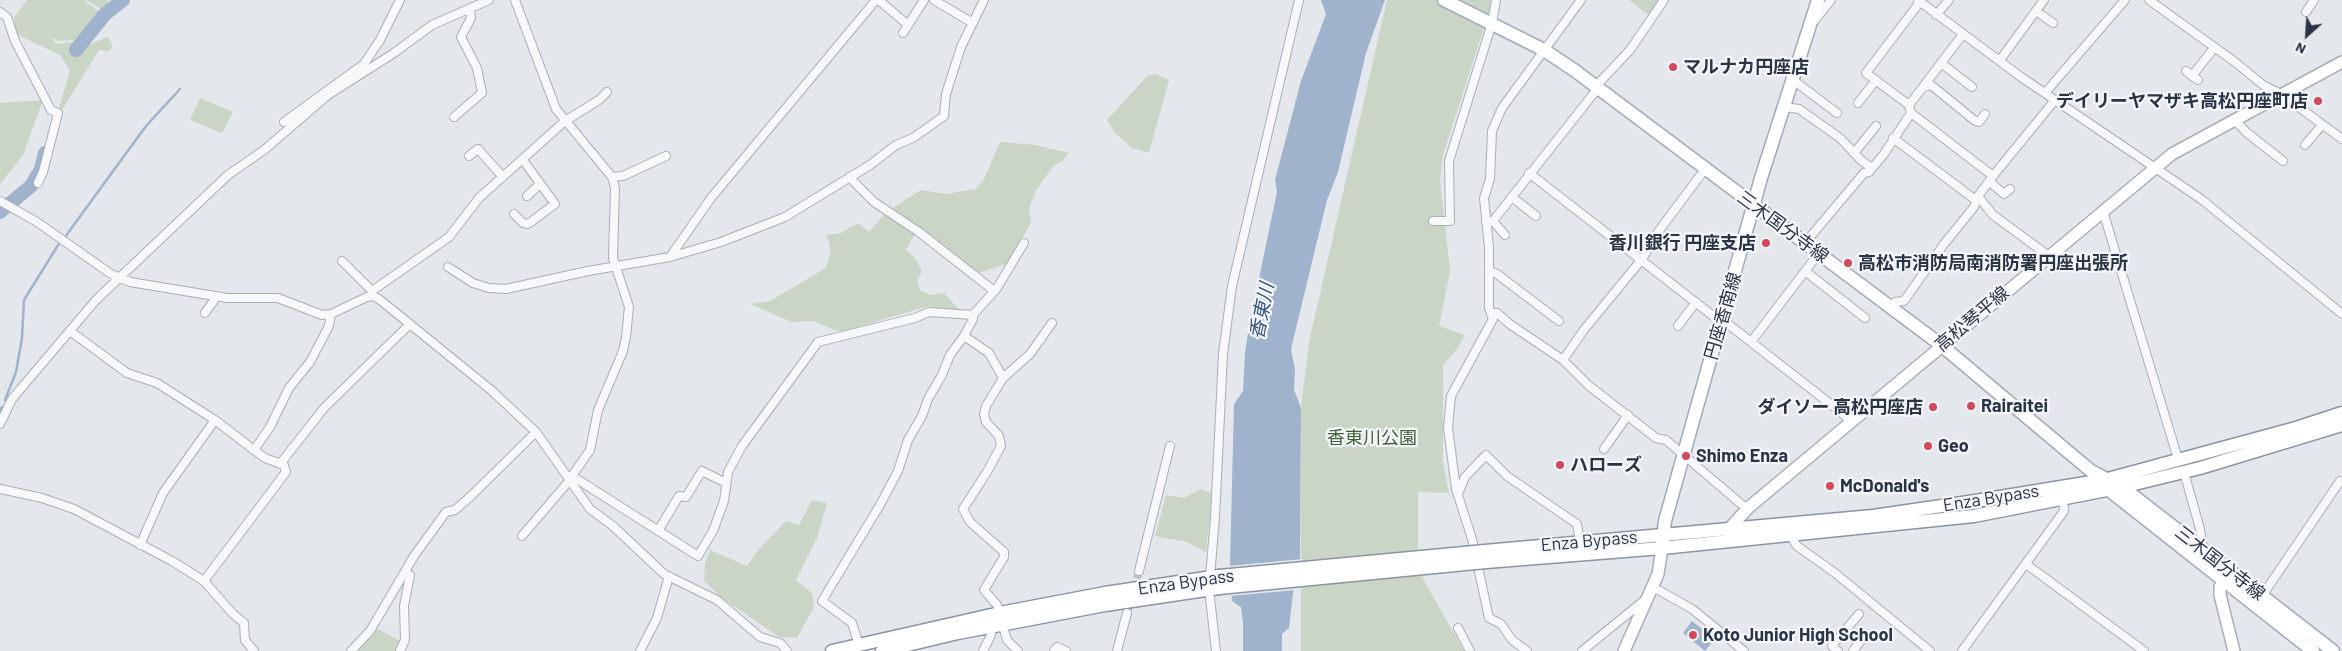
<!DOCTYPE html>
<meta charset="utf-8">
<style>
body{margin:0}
#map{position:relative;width:2342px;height:651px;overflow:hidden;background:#e4e7ec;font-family:Barlow,sans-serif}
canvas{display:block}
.north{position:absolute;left:2282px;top:10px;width:50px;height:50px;-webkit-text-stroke:4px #f4f6f9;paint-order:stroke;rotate:206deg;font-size:14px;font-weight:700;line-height:20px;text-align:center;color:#2b3445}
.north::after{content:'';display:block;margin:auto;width:18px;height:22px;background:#2b3445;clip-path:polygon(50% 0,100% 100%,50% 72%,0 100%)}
</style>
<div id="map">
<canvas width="2342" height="651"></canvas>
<div class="north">N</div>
</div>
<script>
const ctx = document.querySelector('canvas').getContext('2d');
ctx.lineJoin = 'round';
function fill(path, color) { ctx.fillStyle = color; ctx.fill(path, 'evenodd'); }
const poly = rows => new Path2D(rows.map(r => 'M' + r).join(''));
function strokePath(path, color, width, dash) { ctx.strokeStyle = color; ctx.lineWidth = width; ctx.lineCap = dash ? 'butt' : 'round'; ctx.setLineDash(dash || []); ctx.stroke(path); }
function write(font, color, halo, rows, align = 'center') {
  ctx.font = font + ' Barlow,"Noto Sans JP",sans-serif'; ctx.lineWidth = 4.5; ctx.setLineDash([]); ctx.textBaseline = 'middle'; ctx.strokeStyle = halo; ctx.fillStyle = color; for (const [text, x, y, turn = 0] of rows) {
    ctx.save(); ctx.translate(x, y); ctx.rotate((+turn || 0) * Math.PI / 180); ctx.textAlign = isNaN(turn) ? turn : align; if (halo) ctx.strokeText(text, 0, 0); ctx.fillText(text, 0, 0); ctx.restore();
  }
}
const green = poly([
 [27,0,84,0,102,14,80,43,72,40,58,41,49,36,57,44,73,42,85,46,108,37,113,46,108,52,99,50,62,110,59,108,70,71,60,55,16,34,14,18],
 [86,0,109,0,103,10],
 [1387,0,1493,0,1443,155,1440,180,1450,271,1439,326,1465,335,1457,349,1443,365,1443,461,1449,493,1418,492,1418,547,1423,579,1464,651,1301,651,1301,408,1309,342],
 [1629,0,1660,0,1649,15],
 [1155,74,1169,80,1149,153,1132,148,1115,133,1107,120,1147,76],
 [200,98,233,112,222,133,190,120],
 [43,100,23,155,0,184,0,103],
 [1000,142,1035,145,1069,153,1062,162,1054,165,1036,190,1029,208,1031,222,1009,263,978,273,893,208,921,190,946,194,976,189,984,179],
 [886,213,915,234,906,250,915,258,922,271,917,281,920,291,931,295,944,293,961,312,929,306,840,332,813,321,792,322,750,304,770,301,826,268,831,252,827,235,841,233,858,223,869,232],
 [1200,489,1212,493,1206,552,1187,542,1155,536,1166,495,1184,498],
 [812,500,827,503,817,538,796,580,812,593,814,607,797,638,779,637,722,598,704,581,705,563,710,550,747,566,759,549,786,521,799,525],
 [376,628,400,641,395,651,358,651]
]);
const water = poly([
 [1321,0,1385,0,1366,53,1338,172,1327,200,1291,349,1295,369,1294,390,1301,408,1300,561,1293,593,1289,628,1282,634,1282,651,1243,651,1243,623,1241,607,1232,601,1230,564,1234,404,1243,391,1245,353,1249,326,1277,192,1275,180,1301,81,1326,14],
 [1692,621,1715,639,1705,651,1683,633]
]);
const pier = poly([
 [1303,559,1296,590,1229,596,1228,566]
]);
const stream = poly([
 [65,237,146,126,180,89],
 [5,400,16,372,22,338,24,300,60,242],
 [0,411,2,407]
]);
const river = poly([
 [76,50,105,14,123,0],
 [0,212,31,186,41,169,45,153]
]);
const minorTunnel = poly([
 [1127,613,1139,571]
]);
const minor = poly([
 [515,0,556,109,612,177,615,188,613,258,629,307,626,337,623,351,598,410,590,450,572,476],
 [934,0,971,22],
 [1918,0,2021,77,2201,199,2342,314],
 [2149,0,2235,62,2263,85,2281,94,2342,139],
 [881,2,908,25],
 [1920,2,1866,73,1909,105,1911,113,1993,176],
 [2036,11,2053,23],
 [0,12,7,17,15,41,51,110,58,113,43,172,38,183],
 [2306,12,2314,0],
 [1936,15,1949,0],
 [1815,20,1831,0],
 [903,33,924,0],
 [2000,60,2044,0],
 [1941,63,1972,87],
 [2186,71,2198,80],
 [2192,76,2214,48],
 [1793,80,1837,113],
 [1596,86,1630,50,1664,0],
 [1923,87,1963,34],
 [2045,93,2125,0],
 [1858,103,1876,80],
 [1909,105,1923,87,1931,85,1974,120,1979,122,1985,114],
 [1785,107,1799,109,1840,138,1862,161,1872,168],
 [454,117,482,93,477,68,461,37,471,18,470,9],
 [2234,119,2246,132,2283,161],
 [284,122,364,64,380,40,400,0],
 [1893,138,1977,201],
 [2305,145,2322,125],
 [1854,153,1876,126],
 [469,156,478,149,503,177],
 [1529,173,1717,319,1723,320,1751,342,1842,413,1851,422],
 [612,177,623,176,666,156],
 [849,177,874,202,919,232,993,290],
 [1990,182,2004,194,2010,189],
 [527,196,540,184],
 [1978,196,1993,215,2049,256],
 [1512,197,1536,216],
 [0,201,37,222,111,274,130,282,227,298,278,298,322,315,331,314,367,297,373,296,379,299,491,390,536,432,590,509,613,526,664,574,717,600,760,637,780,643,787,651],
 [2103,211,2178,459],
 [514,214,523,223,528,224,555,204,523,160],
 [1433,221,1450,221,1449,161,1492,23,1496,0],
 [1493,221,1505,235],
 [1486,222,1493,221,1598,88],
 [1805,243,1864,173,1869,172,1884,154,1911,113],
 [670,257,721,242,785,217,870,165,896,145,913,138,944,116,946,94,961,47,984,0],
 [342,261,372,291],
 [448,267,473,283,489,288,506,289,588,271,670,257,711,198,876,0],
 [1489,271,1497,274,1559,321],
 [1805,271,1865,318],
 [373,296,372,291,449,237,479,198,565,121,599,100,607,92],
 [1891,306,1895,302,1904,301,1944,244,1974,207,1978,196,1993,176,2055,100],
 [205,313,217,296],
 [1491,314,1497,313,1511,325,1563,360,1588,385,1656,438,1666,440,1747,509],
 [1678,326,1696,302],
 [70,331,127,373,157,383,215,420,163,493,140,545],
 [964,336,989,353,1003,378],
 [1751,342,1819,253],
 [1563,360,1583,331,1642,259,1658,232,1705,169],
 [215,420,254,450],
 [0,424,12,399,96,300,228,175,264,150,328,95,394,53,432,25,489,0],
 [1604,449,1628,415],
 [280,464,324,408,410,324],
 [2184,472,2200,529,2203,549],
 [568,476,572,476,698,556,713,531,724,501,728,472,742,446,818,342,915,318,929,312,973,315],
 [0,489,42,498,74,509,172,561,204,581],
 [1458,494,1465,477,1486,455,1507,476,1577,524,1580,542],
 [658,531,679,496,686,497,702,471,726,483],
 [1790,535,1797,546,1835,573,1930,651],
 [522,536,569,481],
 [2026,564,2144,651],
 [1139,571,1170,446],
 [1653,587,1692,609,1744,651],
 [2262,596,2340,481],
 [1458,628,1470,651],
 [859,645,852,623,822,601,880,505,898,471,908,440,922,416,928,399,942,375,950,355,964,336,973,319,973,315,997,288,1024,243],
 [254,651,245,640,244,623,233,614,204,581,286,472,284,465,265,458,254,450,270,427,289,388,310,362,329,326,331,314],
 [351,651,370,631,414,556,446,512,455,510,471,496,536,432],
 [400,651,405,640,404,606,410,575,404,573],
 [640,651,657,618,669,576],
 [983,651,991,635,992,627],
 [1018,651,1007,640,997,605,984,590,1004,557,1004,552,970,522,963,509,987,472,1001,446,999,436,986,422,984,414,986,406,1003,378,1030,354,1052,323],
 [1054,651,1057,647,1066,651],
 [1117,651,1127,613],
 [1216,651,1209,589,1215,517,1223,354,1232,286,1299,0],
 [1527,651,1512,640,1501,624,1489,618,1472,539,1456,489,1448,428,1451,396,1493,319,1489,308,1489,247,1484,198,1490,179,1492,131,1502,108,1581,0],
 [1582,651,1646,599],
 [1838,651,1832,646,1859,614],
 [1853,651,1866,634],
 [1962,651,2064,511,2063,500]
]);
const secondary = poly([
 [1730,536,1730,528,1748,508,2172,154,2342,62],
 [2227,572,2220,587,2220,595,2234,651],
 [1624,651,1658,574,1662,548]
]);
const primary = poly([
 [1444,0,1544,50,1574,70,1941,345,2091,471,2122,487,2333,651],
 [2106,482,2109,490,2313,651],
 [1662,545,1665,521,1761,178,1818,0]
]);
const trunk = poly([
 [1485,551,1873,516,1969,502,2104,480,2296,428,2342,413],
 [1486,562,1662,548,1974,516,2122,487,2200,468,2342,425],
 [832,651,1000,613,1105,593,1219,576],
 [882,651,958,633,1105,605,1219,588]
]);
const trunkBridge = poly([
 [1219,576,1485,551],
 [1219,588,1486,562]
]);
const markers = [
 [1673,67,5,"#d1495b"],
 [2318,101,5,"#d1495b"],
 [1766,243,5,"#d1495b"],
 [1848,263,5,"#d1495b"],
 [1971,406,5,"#d1495b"],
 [1933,407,5,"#d1495b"],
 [1928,446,5,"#d1495b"],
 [1686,456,5,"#d1495b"],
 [1560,465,5,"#d1495b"],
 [1830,486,5,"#d1495b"],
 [1693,635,5,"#d1495b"]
];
const poiNames = [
 ["マルナカ円座店",1683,67],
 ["デイリーヤマザキ高松円座町店",2308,101,"right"],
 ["香川銀行 円座支店",1756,243,"right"],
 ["高松市消防局南消防署円座出張所",1858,263],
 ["Rairaitei",1981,406],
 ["ダイソー 高松円座店",1923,407,"right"],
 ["Geo",1938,446],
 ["Shimo Enza",1696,456],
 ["ハローズ",1570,465],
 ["McDonald's",1840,486],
 ["Koto Junior High School",1703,635]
];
const streetNames = [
 ["三木国分寺線",1783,227,36],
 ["円座香南線",1723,316,-74],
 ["高松琴平線",1972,319,-40],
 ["Enza Bypass",1991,498,-9],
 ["Enza Bypass",1589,541,-5],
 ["三木国分寺線",2220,563,38],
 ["Enza Bypass",1186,582,-8]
];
const parkNames = [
 ["香東川公園",1372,438]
];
const waterNames = [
 ["香東川",1262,311,-79]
];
fill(green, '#c9d6c5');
fill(water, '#9fb4cc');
fill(pier, '#e4e7ec');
strokePath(stream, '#9fb4cc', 2.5);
strokePath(river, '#9fb4cc', 14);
strokePath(minorTunnel, '#bfc3cb', 8, [8, 4]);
strokePath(minor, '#a9aeb7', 10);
strokePath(secondary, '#a9aeb7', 14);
strokePath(primary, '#a3abb8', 15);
strokePath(trunk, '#8b94a3', 15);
strokePath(minor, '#f7f8fa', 8);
strokePath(secondary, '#fff', 11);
strokePath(primary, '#fff', 12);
strokePath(trunk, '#fff', 12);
strokePath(trunkBridge, '#8b94a3', 15, []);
strokePath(trunkBridge, '#fff', 12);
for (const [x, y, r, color] of markers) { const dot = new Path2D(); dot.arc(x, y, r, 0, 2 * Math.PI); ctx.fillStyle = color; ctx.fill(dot); strokePath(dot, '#f4f6f9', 2); }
write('bold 18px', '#2b3445', '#f4f6f9', poiNames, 'left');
write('18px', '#2b3445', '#f4f6f9', streetNames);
write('18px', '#3f6138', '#f4f6f9', parkNames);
write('italic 19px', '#34527a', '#f4f6f9', waterNames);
</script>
